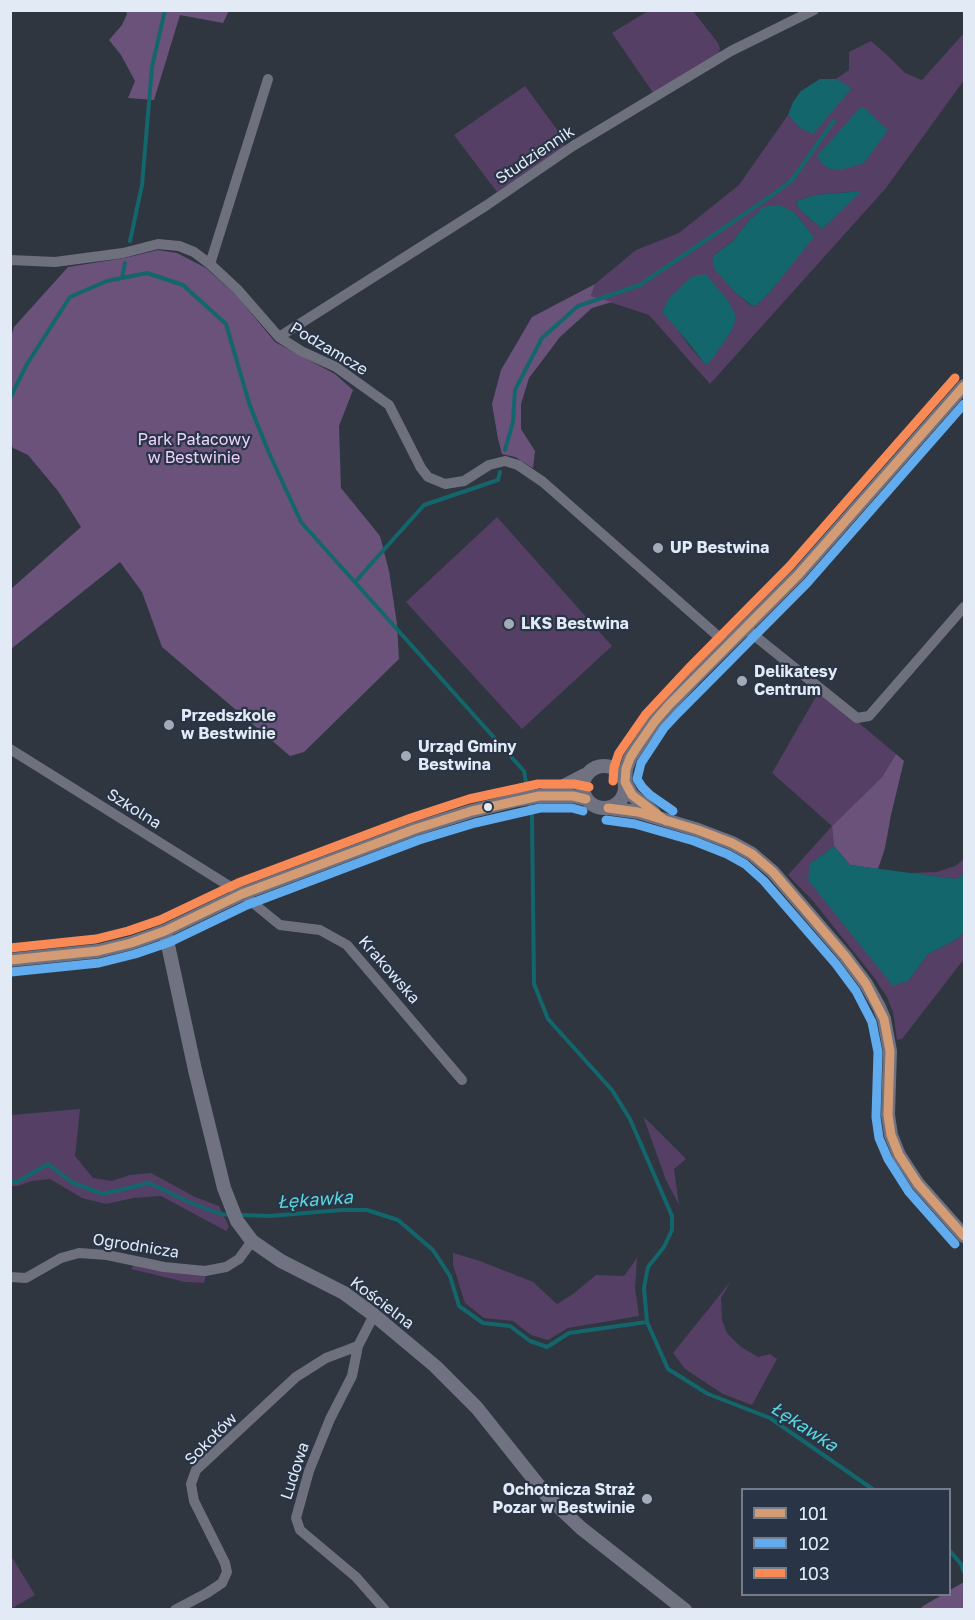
<!DOCTYPE html>
<meta charset="utf-8">
<style>
body{margin:0}
#map{position:relative;width:975px;height:1620px;overflow:hidden;background:#2f3640;font-family:"Golos Text",sans-serif}
canvas{display:block}
.frame{position:absolute;inset:0;border:12px solid #e2eaf6;pointer-events:none}
.legend{position:absolute;left:741px;top:1488px;width:210px;height:108px;box-sizing:border-box;background:#293546;border:2px solid #737d8c;margin:0;padding:8px 10px;list-style:none;font-size:18px;color:#e2eaf6}
.legend li{display:flex;align-items:center;gap:12px;height:30px}
.legend b{width:30px;border:2px solid #737d8c}
</style>
<div id="map">
<canvas width="975" height="1620"></canvas>
<div class="frame"></div>
<ul class="legend">
<li><b style="height:8px;background:#d39c74"></b>101</li>
<li><b style="height:8px;background:#60acee"></b>102</li>
<li><b style="height:8px;background:#f98a56"></b>103</li>
</ul>
</div>
<script>
const ctx = document.querySelector('canvas').getContext('2d');
ctx.lineJoin = 'round';
function fill(path, color) { ctx.fillStyle = color; ctx.fill(path, 'evenodd'); }
const poly = rows => new Path2D(rows.map(r => 'M' + r).join(''));
function strokePath(path, color, width, dash) { ctx.strokeStyle = color; ctx.lineWidth = width; ctx.lineCap = dash ? 'butt' : 'round'; ctx.setLineDash(dash || []); ctx.stroke(path); }
function write(font, color, halo, rows, align = 'center') {
  ctx.font = font + ' "Golos Text",sans-serif'; ctx.lineWidth = 4.5; ctx.setLineDash([]); ctx.textBaseline = 'middle'; ctx.strokeStyle = halo; ctx.fillStyle = color; for (const [text, x, y, turn = 0] of rows) {
    ctx.save(); ctx.translate(x, y); ctx.rotate((+turn || 0) * Math.PI / 180); ctx.textAlign = isNaN(turn) ? turn : align; if (halo) ctx.strokeText(text, 0, 0); ctx.fillText(text, 0, 0); ctx.restore();
  }
}
const green = poly([
 [648,11,693,11,718,43,720,49,718,54,654,94,612,33],
 [964,33,964,80,886,188,710,384,649,315,591,296,595,284,636,250,679,233,739,185,788,115,800,128,852,89,836,79,849,70,849,52,871,41,888,56,905,73,922,80],
 [861,191,822,229,799,209,796,201,815,195],
 [794,212,813,236,770,292,756,306,750,305,735,292,724,279,713,256,733,241,750,219,758,213],
 [678,330,732,330,706,365,691,348],
 [525,86,564,139,565,144,563,148,497,192,454,135],
 [497,517,612,646,522,729,406,602],
 [818,693,859,723,896,754,882,777,832,826,834,846,810,864,909,980,928,954,957,939,964,932,964,959,902,1039,897,1040,893,1012,887,997,873,976,813,901,788,875,832,826,772,773],
 [964,859,964,874,956,879,909,873,937,872,955,866],
 [80,1109,75,1156,93,1178,111,1181,130,1175,151,1173,195,1197,219,1206,229,1227,226,1231,161,1196,133,1198,106,1204,82,1198,50,1179,32,1181,17,1186,11,1186,11,1115],
 [643,1116,686,1159,674,1169,679,1205,666,1180],
 [453,1253,480,1261,533,1282,557,1304,573,1294,596,1275,624,1276,637,1258,635,1288,639,1316,568,1328,548,1340,531,1335,513,1321,484,1318,465,1303,453,1265],
 [135,1264,206,1274,204,1283,185,1282,131,1269],
 [731,1281,721,1298,722,1320,727,1333,741,1347,758,1357,770,1354,777,1359,752,1405,723,1394,685,1369,673,1353],
 [10,1554,35,1595,11,1609,10,1609]
]);
const forest = poly([
 [126,11,229,11,223,23,180,15,154,100,128,98,135,81,121,55,109,40,122,25,127,14],
 [158,250,177,253,206,268,237,296,275,342,335,374,353,390,339,426,341,488,380,536,389,571,397,624,399,659,304,752,290,756,162,647,142,592,120,562,11,649,11,589,81,527,58,491,28,455,13,448,11,442,11,337,14,327,68,267,125,258],
 [595,284,591,296,612,302,592,308,560,337,529,378,521,404,521,429,535,451,533,468,515,457,502,454,498,439,492,404,501,370,532,317],
 [896,754,904,761,891,815,885,848,878,869,850,865,834,846,832,826,882,777],
 [964,1582,964,1609,920,1609,923,1606,942,1595,950,1594,950,1590]
]);
const water = poly([
 [820,79,836,79,852,88,813,134,800,128,788,115,793,102,801,91],
 [863,107,888,130,864,163,840,170,830,169,823,165,817,156,860,108],
 [862,191,822,229,799,209,796,201,815,195],
 [779,205,794,212,814,237,770,292,756,306,751,305,735,292,716,271,713,266,713,256,733,241,750,219,758,213,763,207],
 [706,274,729,302,736,317,732,330,713,358,706,365,678,330,662,312,669,298,691,277],
 [834,846,850,865,956,879,964,874,964,932,957,939,928,954,909,980,893,986,808,880,810,864]
]);
const stream = poly([
 [130,241,142,185,152,67,165,10],
 [122,278,125,263],
 [10,398,27,364,70,297,107,281,147,273,183,285,226,324,250,406,269,453,301,522,524,771,532,816,534,984,548,1019,612,1090,630,1119,672,1216,672,1230,664,1247,648,1267,644,1288,647,1322],
 [505,450,513,422,515,390,542,338,578,306,640,285,771,196,791,181,834,121],
 [355,582,424,505,498,480,500,472],
 [10,1182,17,1182,48,1164,73,1183,103,1194,149,1183,191,1203,220,1214,231,1215],
 [239,1215,270,1216,342,1210,367,1210,398,1220,433,1250,450,1276,459,1306,483,1323,510,1326,530,1341,547,1347,569,1333,647,1322,668,1369,708,1394,770,1418,874,1490],
 [950,1551,961,1564,964,1572]
]);
const street = poly([
 [10,260,55,262,123,253,158,244,179,246,194,252,210,264,238,290,279,337,301,351,336,367,389,405,421,468,428,477,445,484,464,481,489,465,505,461,518,465,543,482,728,645],
 [210,264,268,79],
 [279,337,487,205,573,146,731,51,814,10],
 [745,628,857,718,869,716,964,607],
 [10,749,242,894,280,925,320,930,347,945,462,1080],
 [10,1277,26,1278,61,1258,79,1253,107,1255,164,1267,205,1271,226,1267,239,1259,252,1241],
 [374,1315,358,1346,352,1376,330,1419,309,1471,296,1518,300,1530,356,1577,385,1610],
 [175,1610,207,1593,222,1583,227,1572,225,1563,194,1501,191,1484,196,1470,296,1377,326,1358,358,1346]
]);
const secondary = poly([
 '583 787a21 21 0 1 1 42 0a21 21 0 1 1-42 0Z',
 [547,793,558,789,585,775],
 [608,808,638,812,698,830,732,843,752,854,773,872,845,956,866,984,879,1007,884,1019,890,1051,888,1115,891,1135,899,1155,918,1184,964,1236],
 [654,813,632,795,625,782,626,769,630,758,655,721,696,677,798,575,964,386],
 [165,931,195,1070,224,1188,237,1221,252,1241,281,1261,344,1293,374,1315,435,1366,477,1408,548,1497,581,1528,685,1610],
 [10,960,98,951,131,943,165,931,242,894,415,829,472,811,517,800,539,796,573,796,586,799]
]);
const bus1 = poly([
 [608,808,638,812,698,830,732,843,752,854,773,872,845,956,866,984,884,1019,890,1051,888,1115,891,1135,899,1155,918,1184,964,1236],
 [666,821,632,795,625,782,626,769,630,758,637,747,655,721,669,705,798,575,964,386],
 [10,960,98,951,131,943,165,931,242,894,415,829,472,811,539,796,573,796,586,799]
]);
const bus2 = poly([
 [673,811,650,795,642,787,637,779,641,763,664,728,678,713,807,583,964,404],
 [606,820,635,824,694,841,727,854,745,864,764,881,836,964,856,991,872,1022,878,1052,876,1117,879,1138,888,1159,909,1192,955,1244],
 [11,972,99,963,135,954,170,942,247,905,419,840,475,823,540,808,572,808,583,811]
]);
const bus3 = poly([
 [613,781,614,767,619,753,646,714,688,669,789,567,955,378],
 [10,948,96,939,128,931,160,920,238,883,411,818,469,799,538,784,574,784,589,787]
]);
const markers = [
 [658,548,6,"#a3abb6"],
 [509,624,6,"#a3abb6"],
 [742,681,6,"#a3abb6"],
 [169,725,6,"#a3abb6"],
 [406,756,6,"#a3abb6"],
 [488,807,5,"#e2eaf6"],
 [647,1499,6,"#a3abb6"]
];
const streetNames = [
 ["Studziennik",535,155,-34],
 ["Podzamcze",329,349,31],
 ["Szkolna",134,809,32],
 ["Krakowska",389,970,49],
 ["Ogrodnicza",136,1246,9],
 ["Kościelna",382,1303,37],
 ["Sokołów",211,1439,-45],
 ["Ludowa",295,1471,-72]
];
const parkNames = [
 ["Park Pałacowy",194,440],
 ["w Bestwinie",194,458]
];
const poiNames = [
 ["UP Bestwina",670,548],
 ["LKS Bestwina",521,624],
 ["Delikatesy",754,672],
 ["Centrum",754,690],
 ["Przedszkole",181,716],
 ["w Bestwinie",181,734],
 ["Urząd Gminy",418,747],
 ["Bestwina",418,765],
 ["Ochotnicza Straż",635,1490,"right"],
 ["Pozar w Bestwinie",635,1508,"right"]
];
const waterNames = [
 ["Łękawka",315,1200,-4],
 ["Łękawka",804,1427,33]
];
fill(green, '#553f64');
fill(forest, '#6a527a');
fill(water, '#14666d');
strokePath(stream, '#14666d', 4);
strokePath(street, '#6f707d', 10);
strokePath(secondary, '#707281', 14);
strokePath(bus1, '#d39c74', 9);
strokePath(bus2, '#60acee', 9);
strokePath(bus3, '#f98a56', 9);
for (const [x, y, r, color] of markers) { const dot = new Path2D(); dot.arc(x, y, r, 0, 2 * Math.PI); ctx.fillStyle = color; ctx.fill(dot); strokePath(dot, '#293546', 2); }
write('16px', '#e2eaf6', '#293546', streetNames);
write('16px', '#eed3fd', '#293546', parkNames);
write('bold 16px', '#e2eaf6', '#293546', poiNames, 'left');
write('italic 18px', '#5bd4dc', '#293546', waterNames);
</script>
